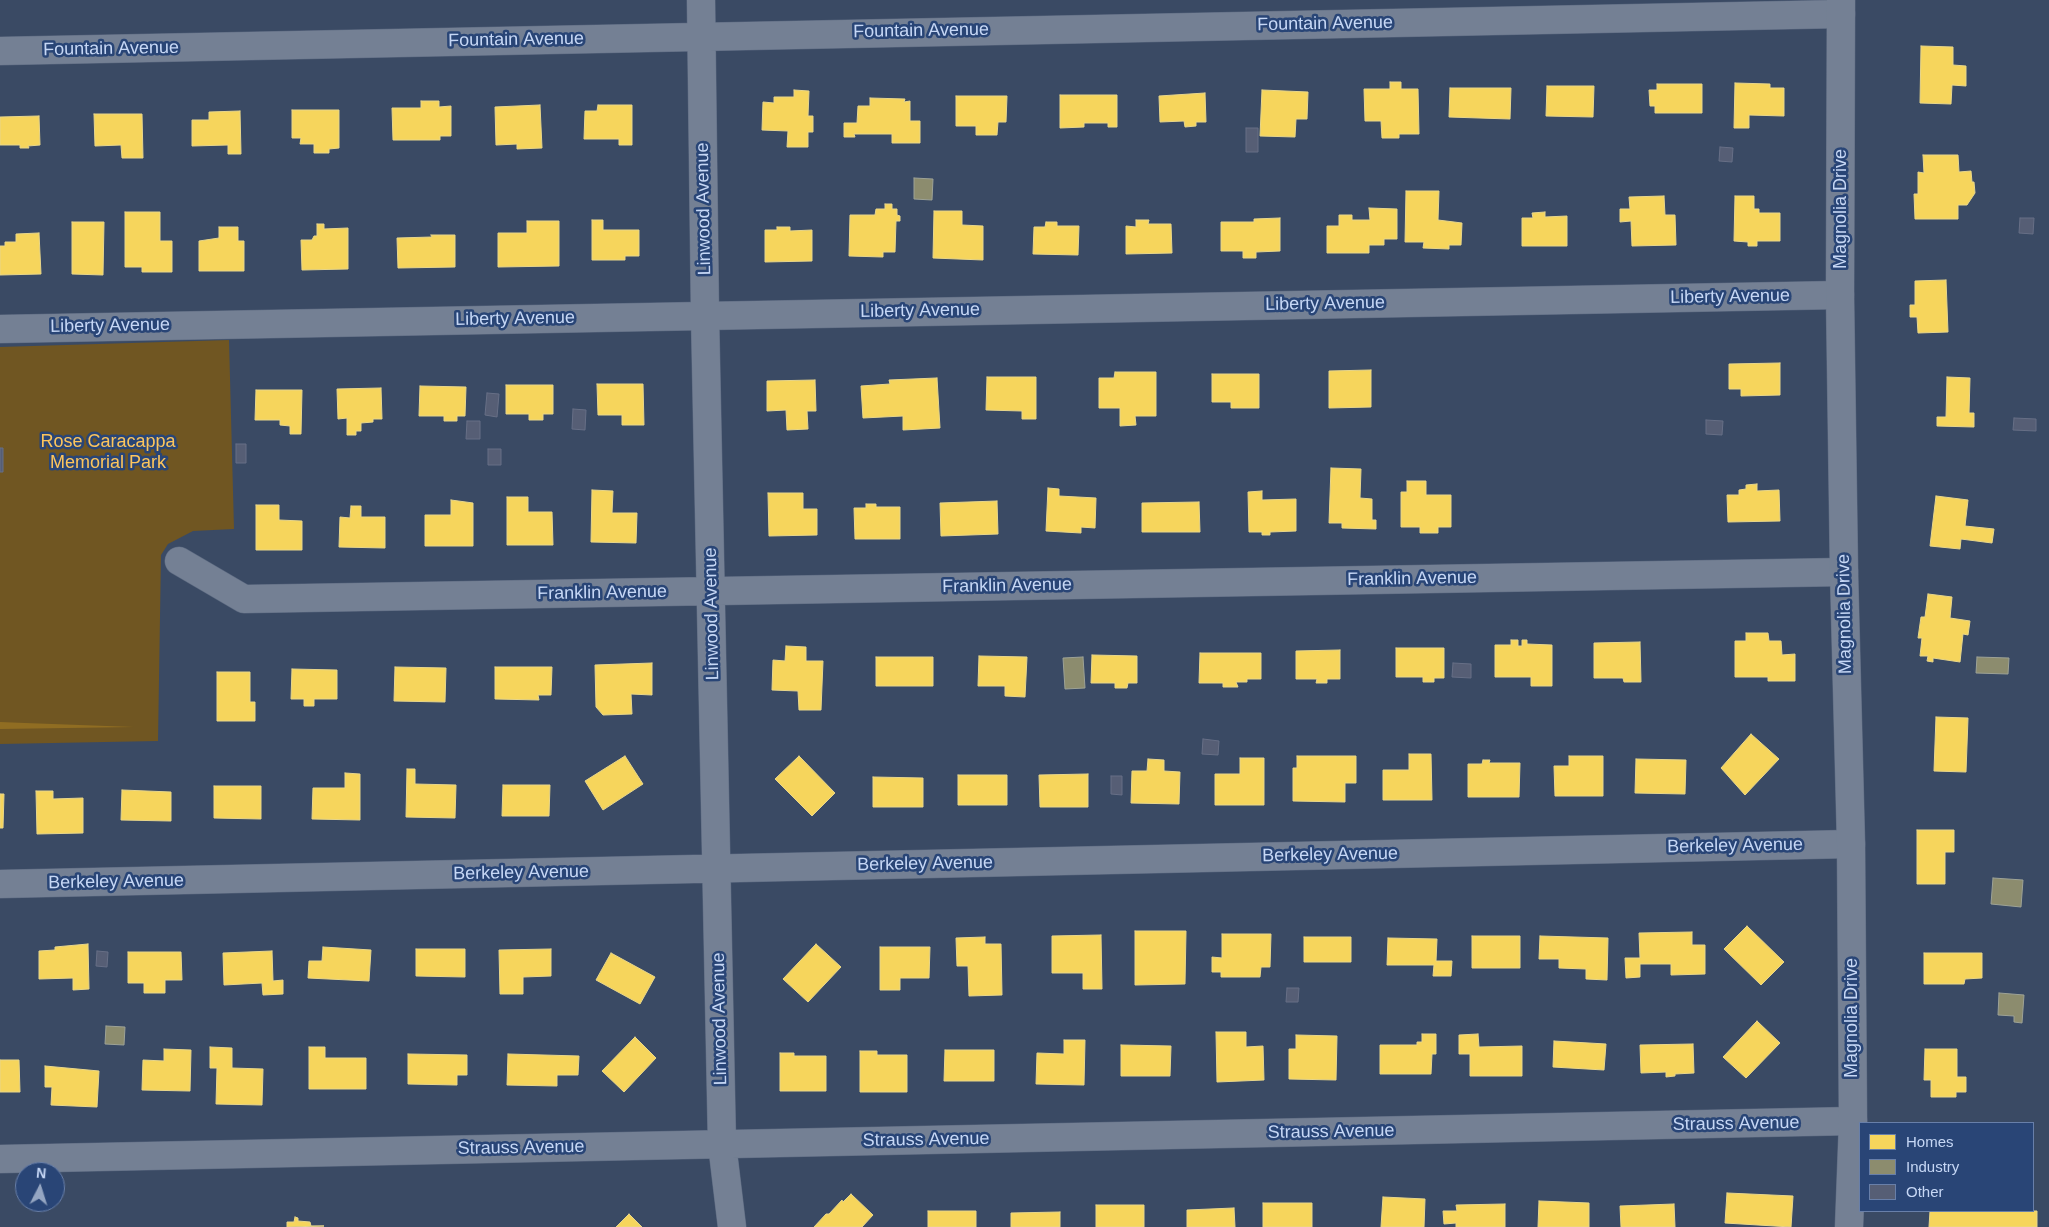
<!DOCTYPE html>
<style>
body{margin:0}
#map{position:relative;width:2049px;height:1227px;overflow:hidden;background:#3a4a64;font-family:Arial,sans-serif}
canvas{display:block}
.legend{position:absolute;left:1859px;top:1122px;width:175px;height:90px;box-sizing:border-box;background:#294576;border:1px solid #687fa9;margin:0;padding:6px 9px;list-style:none;font-size:15px;color:#c6d7f5}
.legend li{display:flex;align-items:center;gap:10px;height:25px}
.legend b{width:25px;border:1px solid #687fa9}
.north{position:absolute;left:15px;top:1162px;width:50px;height:50px;box-sizing:border-box;background:#294576;border:1px solid #687fa9;border-radius:50%;rotate:5deg;font-size:14px;font-weight:700;line-height:20px;text-align:center;color:#c6d7f5}
.north::after{content:'';display:block;margin:auto;width:18px;height:22px;background:#95a6c2;clip-path:polygon(50% 0,100% 100%,50% 72%,0 100%)}
</style>
<div id="map">
<canvas width="2049" height="1227"></canvas>
<ul class="legend">
<li><b style="height:14px;background:#f6d55c"></b>Homes</li>
<li><b style="height:14px;background:#8c8c6e"></b>Industry</li>
<li><b style="height:14px;background:#565e75"></b>Other</li>
</ul>
<div class="north">N</div>
</div>
<script>
const ctx = document.querySelector('canvas').getContext('2d');
ctx.lineJoin = 'round';
function fill(path, color) { ctx.fillStyle = color; ctx.fill(path, 'evenodd'); }
const poly = rows => new Path2D(rows.map(r => 'M' + r).join(''));
function strokePath(path, color, width, dash) { ctx.strokeStyle = color; ctx.lineWidth = width; ctx.lineCap = dash ? 'butt' : 'round'; ctx.setLineDash(dash || []); ctx.stroke(path); }
function write(font, color, halo, rows, align = 'center') {
  ctx.font = font + ' Arial,sans-serif'; ctx.lineWidth = 5; ctx.setLineDash([]); ctx.textBaseline = 'middle'; ctx.strokeStyle = halo; ctx.fillStyle = color; for (const [text, x, y, turn = 0] of rows) {
    ctx.save(); ctx.translate(x, y); ctx.rotate((+turn || 0) * Math.PI / 180); ctx.textAlign = isNaN(turn) ? turn : align; if (halo) ctx.strokeText(text, 0, 0); ctx.fillText(text, 0, 0); ctx.restore();
  }
}
const green = poly([
 [229,340,234,529,193,531,168,544,161,555,158,741,0,744,0,347]
]);
const forest = poly([
 [0,722,25,723,134,727,0,729]
]);
const homes = poly([
 [1921,46,1953,47,1953,65,1966,66,1966,86,1952,85,1951,104,1920,103,1921,46],
 [1390,82,1401,82,1401,89,1418,89,1419,134,1399,134,1399,138,1382,138,1381,121,1365,121,1364,89,1390,89,1390,82],
 [1735,83,1770,84,1770,88,1784,88,1784,116,1749,115,1749,128,1734,128,1735,83],
 [1657,84,1702,84,1702,113,1655,113,1655,106,1650,106,1649,90,1657,90,1657,84],
 [1547,86,1594,86,1593,117,1546,116,1547,86],
 [1450,88,1511,88,1510,119,1449,117,1450,88],
 [794,90,809,91,808,116,813,116,813,132,808,132,808,147,787,147,788,131,762,130,763,102,774,103,774,97,794,97,794,90],
 [1262,90,1308,92,1307,119,1296,119,1295,137,1260,136,1262,90],
 [1205,93,1206,122,1196,122,1196,126,1185,127,1184,121,1160,122,1159,96,1205,93],
 [1060,95,1117,95,1117,127,1108,127,1108,123,1084,123,1084,127,1060,128,1060,95],
 [956,96,1007,96,1006,122,998,122,997,135,976,135,976,126,956,126,956,96],
 [870,98,905,99,904,102,910,101,910,121,920,121,920,143,892,143,892,134,854,134,855,137,844,137,844,123,857,123,858,106,870,106,870,98],
 [421,101,439,101,439,107,451,106,451,136,440,136,440,140,393,140,392,108,421,108,421,101],
 [540,105,542,148,517,149,517,144,496,145,495,107,540,105],
 [598,105,632,105,632,145,619,145,619,139,584,139,585,111,597,111,598,105],
 [292,110,339,110,339,148,329,149,329,153,314,153,314,144,300,144,301,138,292,138,292,110],
 [240,111,241,154,228,154,228,145,192,146,192,120,209,120,209,112,240,111],
 [94,114,142,114,143,158,122,158,121,145,95,146,94,114],
 [39,116,40,145,28,146,29,148,20,148,20,145,0,145,0,117,39,116],
 [1923,155,1958,155,1959,172,1971,171,1972,182,1974,182,1975,193,1967,205,1958,205,1958,219,1915,219,1914,194,1918,194,1918,172,1924,173,1923,155],
 [1406,191,1439,191,1438,220,1462,223,1461,245,1449,245,1449,249,1423,248,1424,242,1405,242,1406,191],
 [1664,196,1665,215,1675,215,1676,245,1632,246,1631,221,1620,222,1620,209,1630,209,1629,197,1664,196],
 [1735,196,1754,196,1754,209,1759,209,1759,213,1780,213,1780,241,1757,241,1757,246,1748,246,1748,242,1734,241,1735,196],
 [885,204,892,204,892,209,897,209,897,215,900,216,900,221,896,221,895,252,883,252,883,257,849,256,850,215,875,215,876,209,885,209,885,204],
 [1369,208,1397,209,1397,239,1384,239,1384,245,1369,245,1369,253,1327,253,1327,226,1339,226,1339,215,1352,215,1352,220,1370,220,1369,208],
 [934,211,962,211,962,225,983,226,983,260,933,258,934,211],
 [125,212,160,212,160,241,172,241,172,272,142,272,142,267,125,267,125,212],
 [1545,212,1545,217,1567,216,1567,246,1522,246,1522,218,1533,218,1532,213,1545,212],
 [1280,218,1280,251,1256,252,1256,258,1243,258,1243,251,1221,251,1221,222,1254,222,1254,219,1280,218],
 [592,220,603,220,603,230,639,230,639,256,625,256,625,260,592,260,592,220],
 [1136,220,1149,220,1148,224,1171,224,1172,253,1126,254,1126,226,1136,227,1136,220],
 [527,221,559,221,559,266,498,267,498,233,527,233,527,221],
 [72,222,104,222,103,275,72,274,72,222],
 [1046,222,1057,222,1057,226,1079,226,1078,255,1033,254,1034,227,1045,227,1046,222],
 [317,224,324,224,324,229,348,228,348,269,302,270,301,240,312,240,314,236,317,236,317,224],
 [219,227,238,227,238,241,244,241,244,271,199,271,199,241,219,238,219,227],
 [777,227,790,227,790,231,812,230,812,261,765,262,765,230,777,230,777,227],
 [39,233,41,274,0,275,0,246,5,246,5,242,16,242,16,234,39,233],
 [431,235,455,235,455,267,398,268,397,238,432,237,431,235],
 [1946,280,1948,332,1918,333,1917,317,1910,317,1910,305,1915,305,1915,281,1946,280],
 [1780,363,1780,395,1741,396,1741,389,1729,389,1729,364,1780,363],
 [1371,370,1371,407,1329,408,1329,371,1371,370],
 [1115,372,1156,372,1156,416,1135,416,1136,425,1120,426,1120,408,1099,408,1099,378,1114,378,1115,372],
 [1212,374,1259,374,1259,408,1231,408,1231,402,1212,402,1212,374],
 [987,377,1036,377,1036,419,1022,419,1022,411,986,410,987,377],
 [1947,377,1970,378,1969,413,1974,413,1974,427,1937,426,1937,417,1946,417,1947,377],
 [937,378,940,428,903,430,903,416,863,418,861,386,890,384,889,380,937,378],
 [815,380,816,411,807,411,808,429,787,430,786,410,767,411,767,381,815,380],
 [597,384,643,384,644,425,622,425,622,415,598,415,597,384],
 [506,385,553,385,553,414,543,414,543,420,529,420,529,414,506,414,506,385],
 [420,386,466,387,465,416,457,416,457,421,444,421,444,416,419,416,420,386],
 [381,388,382,419,373,419,373,422,361,423,361,431,356,431,356,435,347,435,347,418,338,419,337,389,381,388],
 [256,390,302,390,301,434,290,434,290,426,280,425,280,420,255,420,256,390],
 [1331,468,1361,469,1360,498,1372,499,1372,520,1376,520,1376,529,1342,528,1342,523,1329,523,1331,468],
 [1407,481,1426,481,1426,495,1451,495,1451,527,1438,527,1438,533,1420,533,1420,527,1401,527,1401,492,1407,492,1407,481],
 [1757,484,1757,491,1779,490,1780,521,1728,522,1727,495,1739,495,1739,490,1746,489,1746,485,1757,484],
 [1048,488,1059,489,1059,496,1096,498,1095,528,1081,527,1081,533,1046,531,1048,488],
 [592,490,613,491,612,513,637,513,636,543,591,542,592,490],
 [1262,491,1262,500,1296,499,1296,531,1270,532,1270,535,1262,535,1262,532,1249,532,1248,492,1262,491],
 [768,493,803,493,803,509,817,509,817,535,769,536,768,493],
 [1936,496,1968,500,1965,526,1994,529,1992,543,1961,539,1960,549,1930,546,1936,496],
 [507,497,528,497,528,512,552,512,553,545,507,545,507,497],
 [451,500,473,503,473,546,425,546,425,515,451,515,451,500],
 [997,501,998,534,941,536,940,503,997,501],
 [1199,502,1200,532,1142,532,1142,503,1199,502],
 [866,504,876,504,876,507,900,507,900,539,855,539,854,508,866,508,866,504],
 [256,505,279,505,279,520,302,521,302,550,256,550,256,505],
 [351,506,361,506,361,517,385,517,385,548,339,547,340,517,350,518,351,506],
 [1928,594,1952,597,1950,618,1970,621,1968,635,1963,634,1960,662,1933,658,1933,662,1927,661,1928,656,1920,656,1922,638,1918,638,1921,617,1925,617,1928,594],
 [1746,633,1768,633,1769,641,1781,641,1782,655,1795,654,1795,681,1768,681,1768,677,1735,677,1735,641,1746,641,1746,633],
 [1511,640,1518,640,1518,646,1522,646,1522,640,1527,640,1527,644,1552,645,1552,686,1531,686,1531,677,1495,677,1495,645,1511,645,1511,640],
 [1640,642,1641,682,1624,682,1623,678,1594,678,1594,643,1640,642],
 [786,646,806,647,806,661,823,661,821,710,799,710,798,691,772,690,773,660,785,661,786,646],
 [1396,648,1444,648,1444,678,1434,678,1434,682,1423,682,1423,677,1396,677,1396,648],
 [1340,650,1340,679,1327,679,1327,683,1316,683,1317,679,1296,679,1296,651,1340,650],
 [1200,653,1261,653,1261,679,1247,679,1247,682,1236,682,1238,687,1223,687,1223,683,1199,683,1200,653],
 [1092,655,1137,656,1137,683,1128,683,1127,688,1115,688,1115,683,1091,683,1092,655],
 [979,656,1027,657,1025,697,1005,696,1005,686,978,686,979,656],
 [876,657,933,657,933,686,876,686,876,657],
 [652,663,652,695,631,694,632,714,603,715,596,707,595,665,652,663],
 [395,667,446,668,445,702,394,701,395,667],
 [495,667,552,667,551,695,538,695,539,700,495,699,495,667],
 [292,669,337,670,337,699,314,699,314,706,304,706,304,699,291,699,292,669],
 [217,672,250,672,250,702,255,702,255,721,217,721,217,672],
 [1936,717,1968,718,1966,772,1934,771,1936,717],
 [1751,734,1779,759,1745,795,1721,768,1751,734],
 [1409,754,1431,754,1432,800,1383,800,1383,770,1409,770,1409,754],
 [625,756,643,784,603,810,585,781,625,756],
 [799,756,835,793,812,816,775,779,799,756],
 [1297,756,1356,756,1356,783,1345,783,1345,802,1293,801,1293,768,1297,768,1297,756],
 [1569,756,1603,756,1603,796,1555,796,1554,766,1569,766,1569,756],
 [1240,758,1264,758,1264,805,1215,805,1215,774,1240,774,1240,758],
 [1148,759,1164,760,1164,771,1180,772,1179,804,1131,803,1132,771,1147,771,1148,759],
 [1636,759,1686,760,1685,794,1635,793,1636,759],
 [1483,760,1490,760,1489,763,1520,763,1519,797,1468,797,1468,764,1482,764,1483,760],
 [407,769,415,769,415,784,456,785,455,818,406,817,407,769],
 [345,773,360,774,360,820,312,819,313,788,345,788,345,773],
 [1088,774,1088,807,1040,807,1039,775,1088,774],
 [958,775,1007,775,1007,805,958,805,958,775],
 [873,777,923,778,923,807,873,807,873,777],
 [503,785,550,785,549,816,502,816,503,785],
 [214,786,261,786,261,819,214,818,214,786],
 [122,790,171,792,171,821,121,820,122,790],
 [36,791,53,791,53,799,83,798,83,833,37,834,36,791],
 [0,794,4,794,3,828,0,828,0,794],
 [1917,830,1954,830,1954,852,1945,852,1945,884,1917,884,1917,830],
 [1747,926,1784,962,1761,985,1724,949,1747,926],
 [1135,931,1186,931,1185,984,1135,985,1135,931],
 [1692,932,1692,945,1705,945,1705,974,1671,975,1671,964,1640,964,1640,977,1626,978,1625,958,1640,958,1639,933,1692,932],
 [1222,934,1271,934,1270,967,1261,967,1260,977,1221,977,1221,972,1212,972,1212,957,1222,958,1222,934],
 [1101,935,1102,989,1083,989,1083,973,1052,973,1052,936,1101,935],
 [1472,936,1520,936,1520,968,1472,968,1472,936],
 [1540,936,1608,938,1607,980,1586,979,1586,969,1559,968,1559,959,1539,959,1540,936],
 [985,937,985,944,1001,944,1002,995,969,996,968,966,957,966,956,938,985,937],
 [1304,937,1351,937,1351,962,1304,962,1304,937],
 [1388,938,1437,939,1436,961,1452,961,1451,976,1433,976,1434,965,1387,965,1388,938],
 [88,944,89,989,73,990,73,978,39,979,39,951,55,950,55,947,88,944],
 [816,944,841,967,808,1002,783,979,816,944],
 [323,947,371,950,369,981,308,978,309,961,322,961,323,947],
 [880,947,930,947,929,978,900,978,900,990,880,990,880,947],
 [416,949,465,949,465,977,416,976,416,949],
 [551,949,551,976,523,977,523,994,500,994,499,950,551,949],
 [272,951,273,981,283,980,283,994,263,995,262,983,224,985,223,953,272,951],
 [128,952,181,952,182,980,165,980,165,993,144,993,144,983,128,983,128,952],
 [611,953,655,977,640,1004,596,980,611,953],
 [1924,953,1982,953,1982,978,1965,979,1964,984,1924,984,1924,953],
 [1757,1021,1780,1043,1746,1078,1723,1057,1757,1021],
 [1216,1032,1246,1032,1246,1047,1263,1046,1264,1080,1217,1082,1216,1032],
 [1422,1034,1436,1034,1436,1054,1432,1054,1431,1074,1380,1074,1380,1045,1417,1045,1417,1042,1422,1042,1422,1034],
 [1478,1034,1479,1047,1522,1046,1522,1076,1470,1076,1470,1054,1459,1054,1459,1035,1478,1034],
 [1296,1035,1337,1036,1336,1080,1289,1079,1289,1049,1296,1049,1296,1035],
 [635,1037,656,1058,624,1092,602,1071,635,1037],
 [1064,1040,1085,1040,1084,1085,1036,1084,1037,1053,1064,1054,1064,1040],
 [1554,1041,1606,1044,1604,1070,1553,1067,1554,1041],
 [1693,1044,1694,1073,1675,1074,1675,1076,1666,1077,1666,1072,1641,1073,1640,1045,1693,1044],
 [1121,1045,1171,1046,1170,1076,1121,1076,1121,1045],
 [210,1047,232,1048,232,1068,263,1069,262,1105,216,1104,217,1068,210,1068,210,1047],
 [309,1047,325,1047,325,1058,366,1058,366,1089,309,1089,309,1047],
 [164,1049,191,1050,190,1091,142,1090,143,1060,164,1061,164,1049],
 [1925,1049,1957,1049,1957,1077,1966,1077,1966,1092,1956,1092,1956,1097,1931,1097,1931,1080,1924,1080,1925,1049],
 [945,1050,994,1050,994,1081,944,1081,945,1050],
 [860,1051,877,1051,877,1055,907,1055,907,1092,860,1092,860,1051],
 [780,1053,794,1053,794,1056,826,1056,826,1091,780,1091,780,1053],
 [408,1054,467,1055,467,1075,457,1075,457,1085,408,1084,408,1054],
 [508,1054,579,1056,578,1075,557,1075,557,1086,507,1085,508,1054],
 [0,1060,19,1060,20,1092,0,1092,0,1060],
 [45,1066,99,1071,97,1107,51,1105,52,1087,45,1087,45,1066],
 [1727,1193,1793,1196,1791,1227,1725,1223,1727,1193],
 [851,1194,873,1215,862,1227,814,1227,826,1214,829,1214,842,1200,843,1202,851,1194],
 [1383,1197,1425,1199,1424,1227,1381,1227,1383,1197],
 [1539,1201,1589,1203,1589,1227,1538,1227,1539,1201],
 [1263,1203,1312,1203,1312,1227,1263,1227,1263,1203],
 [1505,1204,1505,1227,1456,1227,1456,1223,1444,1224,1443,1211,1457,1211,1456,1205,1505,1204],
 [1674,1204,1675,1227,1621,1227,1620,1206,1674,1204],
 [1096,1205,1144,1205,1144,1227,1096,1227,1096,1205],
 [1234,1208,1235,1227,1187,1227,1187,1210,1234,1208],
 [928,1211,976,1211,976,1227,928,1227,928,1211],
 [1930,1211,2037,1211,2037,1227,1929,1227,1930,1211],
 [1060,1212,1060,1227,1011,1227,1011,1213,1060,1212],
 [629,1214,642,1227,616,1227,629,1214],
 [295,1217,298,1218,298,1221,310,1222,311,1226,324,1226,287,1227,287,1222,294,1222,295,1217]
]);
const industry = poly([
 [914,178,933,179,932,200,914,199,914,178],
 [1083,657,1085,688,1065,689,1063,658,1083,657],
 [1977,657,2009,658,2008,674,1976,673,1977,657],
 [1993,878,2023,880,2021,907,1991,904,1993,878],
 [1999,993,2024,995,2022,1023,2014,1022,2014,1016,1998,1015,1999,993],
 [106,1026,125,1027,124,1045,105,1044,106,1026]
]);
const building = poly([
 [1246,128,1258,128,1258,152,1246,152,1246,128],
 [1720,147,1733,148,1732,162,1719,161,1720,147],
 [2020,218,2034,218,2033,234,2019,233,2020,218],
 [487,393,499,394,497,417,485,415,487,393],
 [573,409,586,410,585,430,572,429,573,409],
 [2014,418,2036,419,2036,431,2013,430,2014,418],
 [1706,420,1723,421,1722,435,1706,434,1706,420],
 [467,421,480,421,480,439,466,439,467,421],
 [236,444,246,444,246,463,236,463,236,444],
 [0,448,3,448,3,472,0,472,0,448],
 [488,449,501,449,501,465,488,465,488,449],
 [1453,663,1471,664,1471,678,1452,677,1453,663],
 [1203,739,1219,741,1218,755,1202,754,1203,739],
 [1111,776,1122,776,1122,795,1111,794,1111,776],
 [97,951,108,952,107,967,96,966,97,951],
 [1287,988,1299,988,1298,1002,1286,1002,1287,988]
]);
const minor = poly([
 [701,0,705,315,722,1144,732,1227],
 [0,51,1841,14],
 [0,329,1840,295],
 [179,561,244,599,1844,572],
 [0,884,1851,844],
 [0,1159,1853,1121]
]);
const tertiary = poly([
 [1841,0,1840,295,1844,572,1851,844,1853,1121,1849,1227]
]);
const streetNames = [
 ["Fountain Avenue",1325,24,-1],
 ["Fountain Avenue",921,31,-1],
 ["Fountain Avenue",516,40,-1],
 ["Fountain Avenue",111,49,-1],
 ["Linwood Avenue",704,209,-91],
 ["Magnolia Drive",1841,209,-90],
 ["Liberty Avenue",1730,297,-1],
 ["Liberty Avenue",1325,304,-1],
 ["Liberty Avenue",920,311,-1],
 ["Liberty Avenue",515,319,-1],
 ["Liberty Avenue",110,326,-1],
 ["Franklin Avenue",1412,579,-1],
 ["Franklin Avenue",1007,586,-1],
 ["Franklin Avenue",602,593,-1],
 ["Linwood Avenue",712,614,-91],
 ["Magnolia Drive",1845,614,-91],
 ["Berkeley Avenue",1735,846,-1],
 ["Berkeley Avenue",1330,855,-1],
 ["Berkeley Avenue",925,864,-1],
 ["Berkeley Avenue",521,873,-1],
 ["Berkeley Avenue",116,882,-1],
 ["Magnolia Drive",1852,1018,-90],
 ["Linwood Avenue",720,1019,-91],
 ["Strauss Avenue",1736,1124,-1],
 ["Strauss Avenue",1331,1132,-1],
 ["Strauss Avenue",926,1140,-1],
 ["Strauss Avenue",521,1148,-1]
];
const parkNames = [
 ["Rose Caracappa",108,442],
 ["Memorial Park",108,463]
];
fill(green, '#705622');
fill(forest, '#906d22');
fill(homes, '#f6d55c');
strokePath(homes, '#e8d68a', 1);
fill(industry, '#8c8c6e');
strokePath(industry, '#9da296', 1);
fill(building, '#565e75');
strokePath(building, '#676f86', 1);
strokePath(minor, '#5a677f', 29);
strokePath(tertiary, '#5a677f', 29);
strokePath(minor, '#748094', 28);
strokePath(tertiary, '#748094', 28);
write('18px', '#c6d7f5', '#294576', streetNames);
write('18px', '#fdc55c', '#294576', parkNames);
</script>
